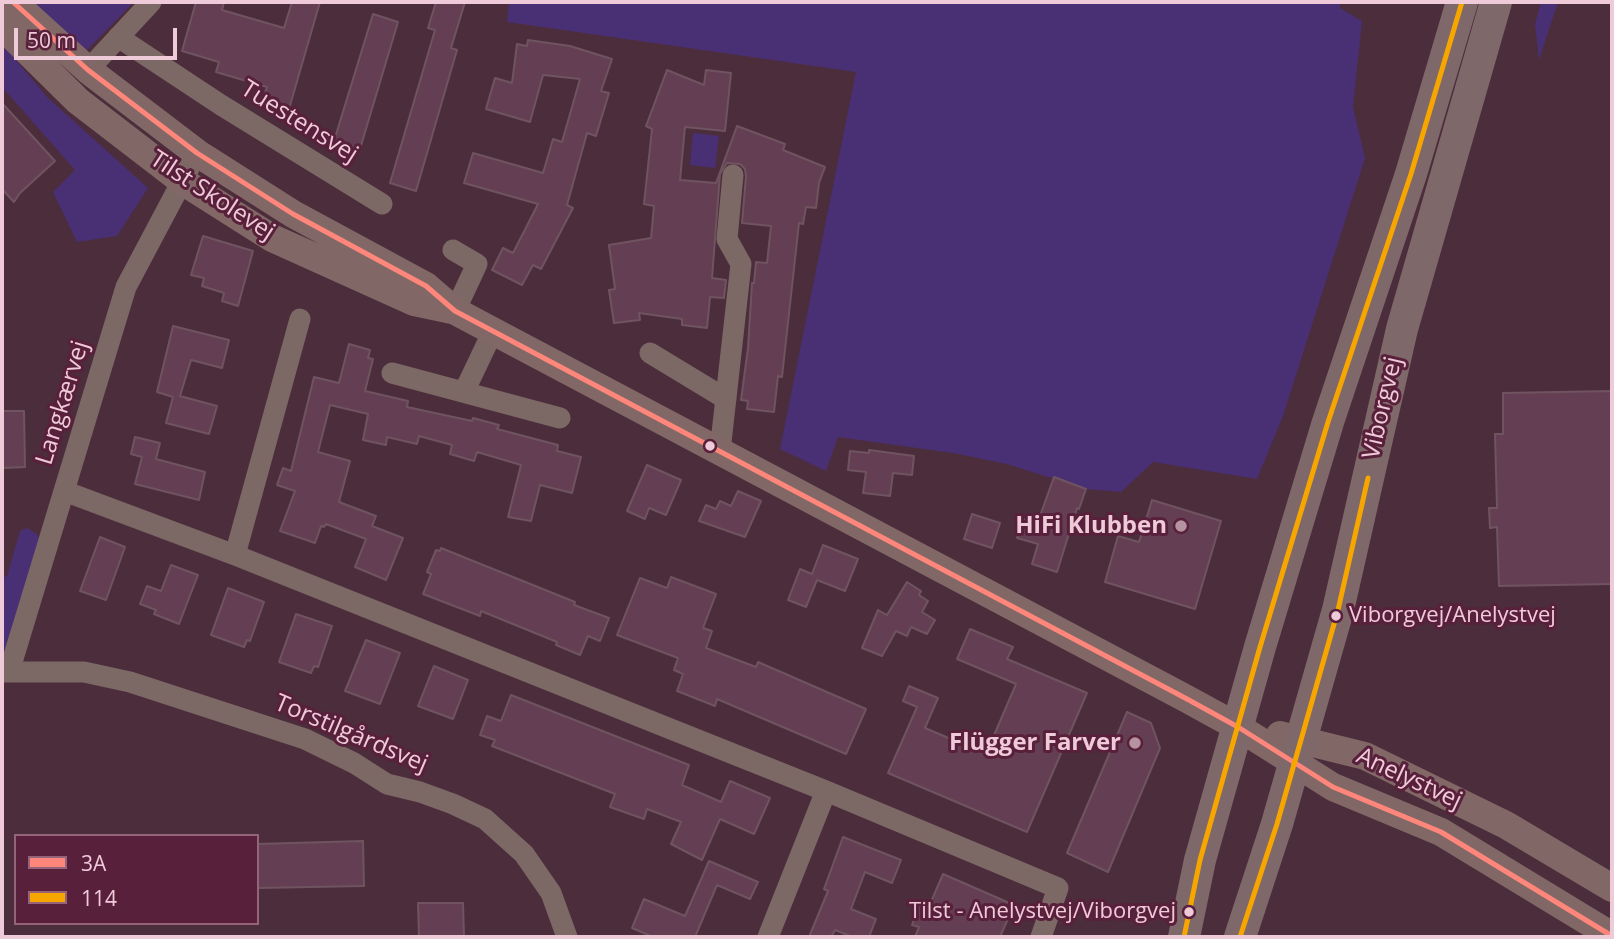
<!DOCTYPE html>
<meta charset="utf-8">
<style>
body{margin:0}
#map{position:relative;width:1614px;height:939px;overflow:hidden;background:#4c2d3c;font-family:"Open Sans",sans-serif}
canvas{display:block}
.frame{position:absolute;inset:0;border:4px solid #efcad8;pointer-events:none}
.legend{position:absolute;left:14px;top:834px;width:245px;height:91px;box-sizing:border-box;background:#59203b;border:2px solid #95647a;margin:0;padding:9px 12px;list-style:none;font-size:21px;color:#efcad8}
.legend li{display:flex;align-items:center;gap:14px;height:35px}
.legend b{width:35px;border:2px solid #95647a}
.scale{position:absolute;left:14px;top:28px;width:163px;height:32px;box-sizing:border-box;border:4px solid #efcad8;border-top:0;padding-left:9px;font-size:21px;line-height:24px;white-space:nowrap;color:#efcad8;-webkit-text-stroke:5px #59203b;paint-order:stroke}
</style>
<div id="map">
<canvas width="1614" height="939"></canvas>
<div class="frame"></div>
<ul class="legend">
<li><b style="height:9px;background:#fe867b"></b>3A</li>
<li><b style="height:9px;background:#f7a600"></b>114</li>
</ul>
<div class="scale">50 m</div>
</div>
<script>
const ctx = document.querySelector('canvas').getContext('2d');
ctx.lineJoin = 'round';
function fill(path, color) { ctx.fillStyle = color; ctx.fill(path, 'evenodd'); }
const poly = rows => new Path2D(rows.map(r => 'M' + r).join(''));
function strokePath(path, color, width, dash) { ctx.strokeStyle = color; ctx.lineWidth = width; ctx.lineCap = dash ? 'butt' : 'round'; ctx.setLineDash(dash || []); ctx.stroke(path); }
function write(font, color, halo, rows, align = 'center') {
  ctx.font = font + ' "Open Sans",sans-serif'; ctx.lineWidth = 6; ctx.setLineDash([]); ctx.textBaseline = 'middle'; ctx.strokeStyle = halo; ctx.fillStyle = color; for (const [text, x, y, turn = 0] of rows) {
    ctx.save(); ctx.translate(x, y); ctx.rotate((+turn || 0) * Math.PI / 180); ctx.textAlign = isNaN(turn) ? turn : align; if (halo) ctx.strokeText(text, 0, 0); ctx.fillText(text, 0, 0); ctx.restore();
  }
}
const green = poly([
 [31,2,134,2,86,51],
 [509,2,1340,2,1340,8,1362,21,1353,107,1365,158,1283,416,1257,479,1153,462,1121,492,1086,489,1007,464,953,453,838,437,826,471,780,449,856,72,507,22],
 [1541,2,1558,2,1539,60,1535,24],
 [2,44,48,98,148,188,117,236,77,242,53,192,75,170,2,87],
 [693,133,719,136,715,168,690,165],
 [27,528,37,534,41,541,7,652,2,659,2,578,7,576,20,531]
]);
const building = poly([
 [196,2,224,2,222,10,284,28,292,2,320,2,289,109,262,101,267,87,216,72,219,62,182,51,196,2],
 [436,2,465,2,451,48,457,50,416,191,390,183,435,30,428,28,436,2],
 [373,14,398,22,360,149,334,141,373,14],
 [528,40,570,46,612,59,601,91,609,93,596,136,587,133,567,205,573,208,541,269,533,265,522,285,492,270,503,248,513,253,538,204,464,183,473,153,543,173,553,139,562,142,580,79,543,75,530,122,486,109,495,78,512,83,517,44,527,46,528,40],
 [667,70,704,85,706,70,731,73,725,131,685,127,680,180,716,183,737,126,785,144,783,150,825,167,819,183,816,208,806,207,803,224,799,223,782,377,778,376,774,412,747,409,748,401,741,400,748,348,752,283,754,283,756,262,767,263,771,226,742,223,746,176,745,169,740,164,727,163,720,174,712,278,726,280,724,298,710,297,707,328,682,325,682,319,639,313,640,320,614,323,609,290,615,289,609,245,651,238,654,206,644,204,652,129,646,126,667,70],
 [2,103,55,161,20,193,14,202,2,189,2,103],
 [203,236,253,251,238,306,222,301,224,293,202,286,204,278,191,275,203,236],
 [173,326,229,340,222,368,191,360,180,396,217,406,209,434,166,423,173,397,157,392,173,326],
 [349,344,370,350,368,358,373,359,365,391,408,401,407,407,472,421,473,418,499,425,497,429,558,445,557,451,581,457,572,493,540,485,531,521,508,517,521,465,477,452,474,461,450,454,452,445,419,436,417,444,387,437,386,445,363,440,368,414,330,405,318,452,350,461,339,502,376,516,372,526,403,538,386,580,355,567,366,539,326,524,324,527,321,526,315,543,280,531,295,491,277,485,283,468,291,471,314,377,339,383,349,344],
 [1612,391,1612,584,1499,586,1497,527,1490,528,1489,508,1497,508,1495,434,1503,434,1503,393,1612,391],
 [2,411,24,411,25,467,2,468,2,411],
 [135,437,160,443,156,459,205,472,199,500,135,484,142,457,131,454,135,437],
 [869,450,914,456,912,475,893,473,890,496,863,493,866,472,848,470,850,451,869,453,869,450],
 [647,465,681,480,666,515,649,508,645,519,627,511,647,465],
 [1054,477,1086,489,1079,509,1077,508,1057,572,1032,564,1038,544,1017,538,1023,519,1037,524,1054,477],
 [738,491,761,501,745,537,699,521,706,505,716,509,720,501,731,506,738,491],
 [1152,500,1221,521,1195,609,1105,582,1118,536,1139,542,1152,500],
 [972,514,1000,523,992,548,964,539,972,514],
 [100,537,125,547,106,600,80,591,100,537],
 [823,545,858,559,845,591,817,580,806,607,788,600,800,569,812,574,823,545],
 [441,548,575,602,574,605,609,618,600,641,588,636,580,655,556,645,557,642,481,611,480,616,423,594,431,574,427,572,436,550,440,551,441,548],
 [171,565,198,575,179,624,154,614,156,610,140,604,147,586,161,591,171,565],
 [671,577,716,594,703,628,712,631,706,648,756,667,758,662,866,709,846,754,717,699,715,706,677,691,683,674,674,670,678,658,617,635,640,578,667,588,671,577],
 [907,582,921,591,919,595,928,601,922,612,935,620,927,634,911,627,907,636,896,631,882,656,862,648,878,610,887,615,907,582],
 [228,588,264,602,250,641,247,640,244,647,211,635,228,588],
 [296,614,332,626,318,667,314,666,311,673,279,662,296,614],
 [970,629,1013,647,1007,659,1087,693,1027,832,888,773,917,707,903,701,909,686,938,698,925,728,986,754,1016,684,957,659,970,629],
 [366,640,400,653,380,704,345,691,366,640],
 [434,666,468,680,453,719,418,706,434,666],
 [511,695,689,765,682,785,721,802,730,781,770,798,754,834,720,819,702,860,671,844,681,822,647,809,644,819,610,807,615,794,492,746,495,740,480,735,487,716,501,721,511,695],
 [1127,712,1151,723,1160,748,1108,872,1067,853,1127,712],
 [843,837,901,860,892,883,865,872,851,909,876,919,869,937,853,937,835,930,831,937,809,937,828,891,824,889,843,837],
 [363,841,364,886,257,888,257,844,363,841],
 [709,861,758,882,750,899,717,885,695,937,653,937,632,928,644,899,685,916,709,861],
 [943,874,1014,905,1000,937,915,937,919,927,912,925,921,901,930,904,943,874],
 [418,903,463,903,464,937,419,937,418,903]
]);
const street = poly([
 [118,37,221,105,382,204],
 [88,70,151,2],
 [453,250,477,264,455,311],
 [650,353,726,399],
 [392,373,560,418],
 [464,392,493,331],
 [720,451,741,264,727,239,733,175],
 [64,491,235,555,826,791,1058,888,1041,937],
 [235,555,300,319],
 [2,672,84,672,130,682,305,739,354,763,387,784,420,792,453,804,485,819,524,854,551,893,567,937],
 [9,672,126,287,197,153],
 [768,937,826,791]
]);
const secondary = poly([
 [13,2,88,70,197,153,293,214,426,286,455,311,1187,699,1238,727,1333,787,1441,832,1612,936],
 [2,26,78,101,182,181,272,238,414,302,452,310],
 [1280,735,1365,756,1506,825,1612,888]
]);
const primary = poly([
 [1184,937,1200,860,1260,647,1328,422,1411,174,1462,2],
 [1240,937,1277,824,1338,610,1402,329,1496,2]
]);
const bus1 = poly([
 [13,2,88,70,197,153,293,214,426,286,455,311,1187,699,1238,727,1333,787,1441,832,1612,936]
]);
const bus2 = poly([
 [1184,937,1200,860,1260,647,1328,422,1411,174,1462,2],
 [1240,937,1277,824,1338,610,1368,478]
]);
const markers = [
 [710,446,6,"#efcad8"],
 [1181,526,7,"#b693a1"],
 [1336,616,6,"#efcad8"],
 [1135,743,7,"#b693a1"],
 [1189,912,6,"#efcad8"]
];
const busNames = [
 ["Viborgvej/Anelystvej",1349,616],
 ["Tilst - Anelystvej/Viborgvej",1176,912,"right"]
];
const streetNames = [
 ["Tuestensvej",299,122,32],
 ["Tilst Skolevej",212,196,33],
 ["Langkærvej",63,403,-73],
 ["Viborgvej",1383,408,-77],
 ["Torstilgårdsvej",351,734,23],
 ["Anelystvej",1409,779,25]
];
const poiNames = [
 ["HiFi Klubben",1167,526],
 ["Flügger Farver",1121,743]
];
fill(green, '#493075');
fill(building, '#643f53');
strokePath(building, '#6f5460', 2);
strokePath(street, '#7c6865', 21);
strokePath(secondary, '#816866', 28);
strokePath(primary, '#7f6869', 32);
strokePath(bus1, '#fe867b', 5);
strokePath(bus2, '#f7a600', 5);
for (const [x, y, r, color] of markers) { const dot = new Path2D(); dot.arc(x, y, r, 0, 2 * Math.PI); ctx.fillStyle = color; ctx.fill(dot); strokePath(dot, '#59203b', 2.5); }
write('22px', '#efcad8', '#59203b', busNames, 'left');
write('24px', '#efcad8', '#59203b', streetNames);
write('bold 24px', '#efcad8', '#59203b', poiNames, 'right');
</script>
